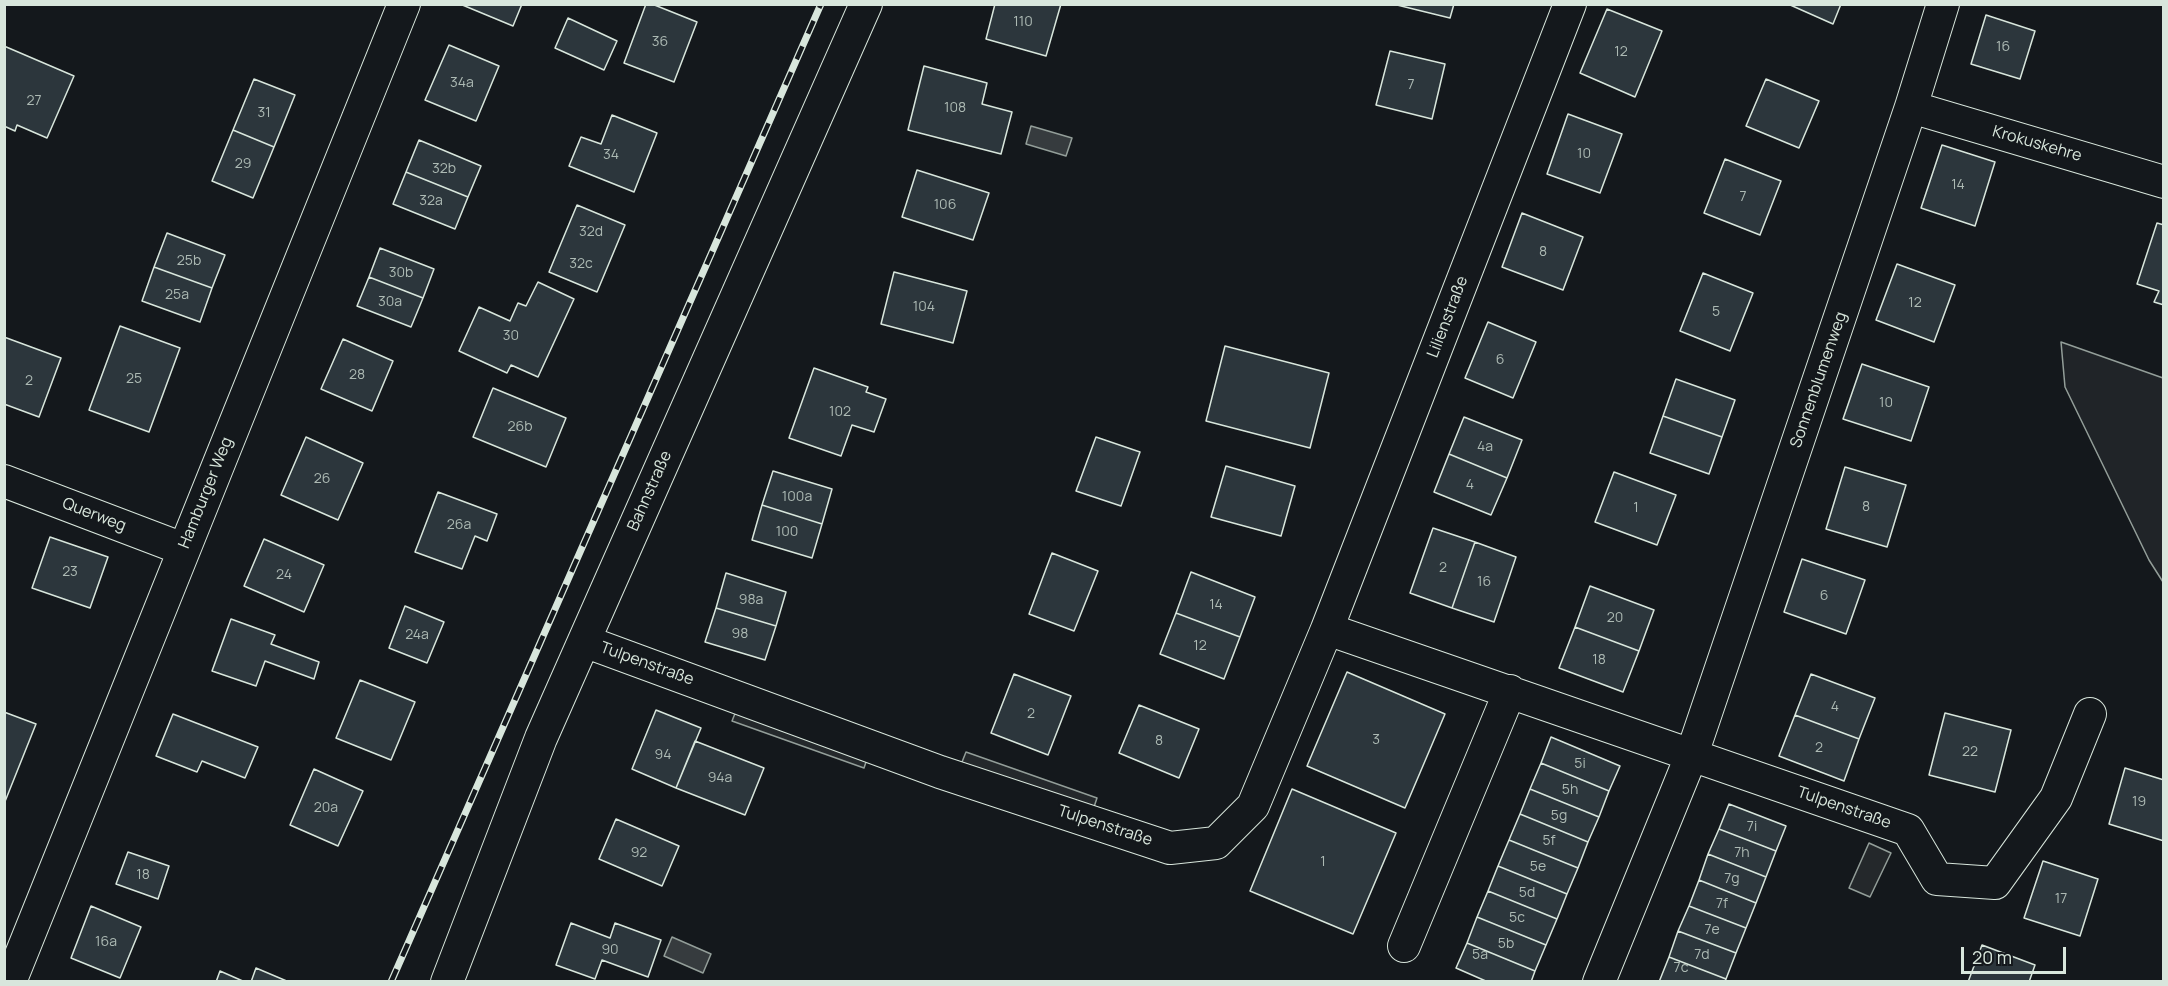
<!DOCTYPE html>
<meta charset="utf-8">
<style>
body{margin:0}
#map{position:relative;width:2168px;height:986px;overflow:hidden;background:#14181c;font-family:Manrope,sans-serif}
canvas{display:block}
.frame{position:absolute;inset:0;border:6px solid #d8e6dc;pointer-events:none}
.scale{position:absolute;left:1961px;top:947px;width:105px;height:27px;box-sizing:border-box;border:3px solid #d8e6dc;border-top:0;padding-left:8px;font-size:18px;line-height:21px;white-space:nowrap;color:#d8e6dc;-webkit-text-stroke:4px #14181c;paint-order:stroke}
</style>
<div id="map">
<canvas width="2168" height="986"></canvas>
<div class="frame"></div>
<div class="scale">20 m</div>
</div>
<script>
const ctx = document.querySelector('canvas').getContext('2d');
ctx.lineJoin = 'round';
function fill(path, color) { ctx.fillStyle = color; ctx.fill(path, 'evenodd'); }
const poly = rows => new Path2D(rows.map(r => 'M' + r).join(''));
function strokePath(path, color, width, dash) { ctx.strokeStyle = color; ctx.lineWidth = width; ctx.lineCap = dash ? 'butt' : 'round'; ctx.setLineDash(dash || []); ctx.stroke(path); }
function write(font, color, halo, rows, align = 'center') {
  ctx.font = font + ' Manrope,sans-serif'; ctx.lineWidth = 4.5; ctx.setLineDash([]); ctx.textBaseline = 'middle'; ctx.strokeStyle = halo; ctx.fillStyle = color; for (const [text, x, y, turn = 0] of rows) {
    ctx.save(); ctx.translate(x, y); ctx.rotate((+turn || 0) * Math.PI / 180); ctx.textAlign = isNaN(turn) ? turn : align; if (halo) ctx.strokeText(text, 0, 0); ctx.fillText(text, 0, 0); ctx.restore();
  }
}
const green = poly([
 [2061,342,2163,378,2163,582,2149,560,2065,387,2061,342]
]);
const parking = poly([
 [738,706,869,753,864,768,732,721,738,706],
 [966,752,1097,798,1092,813,960,767,966,752],
 [1869,843,1891,853,1870,897,1849,888,1869,843]
]);
const water = poly([
 [1031,126,1072,138,1066,156,1026,144,1031,126],
 [672,937,711,954,703,973,664,956,672,937]
]);
const building = poly([
 [460,4,522,4,513,26,460,4],
 [646,4,652,4,697,22,674,82,624,63,646,4],
 [995,4,1061,4,1046,56,986,39,995,4],
 [1393,4,1454,4,1450,18,1393,4],
 [1788,4,1841,4,1833,24,1788,4],
 [1607,9,1662,31,1635,97,1580,73,1607,9],
 [1986,15,2035,31,2020,79,1971,64,1986,15],
 [568,18,617,41,604,70,555,48,568,18],
 [449,45,499,66,476,121,425,100,449,45],
 [4,46,74,76,47,138,17,125,15,131,4,126,4,46],
 [1390,51,1445,64,1432,119,1376,105,1390,51],
 [924,66,987,83,982,104,1012,112,1001,154,908,130,924,66],
 [254,79,295,95,274,147,233,130,254,79],
 [1766,79,1819,101,1799,148,1746,126,1766,79],
 [1568,114,1622,134,1600,193,1547,174,1568,114],
 [612,115,657,133,634,192,569,166,581,137,601,144,612,115],
 [233,130,274,147,253,198,212,181,233,130],
 [419,140,481,166,468,197,406,172,419,140],
 [1942,145,1995,162,1975,226,1921,208,1942,145],
 [1725,159,1781,181,1760,235,1704,213,1725,159],
 [917,170,989,193,973,240,902,217,917,170],
 [406,172,468,197,455,229,393,204,406,172],
 [577,205,625,225,597,292,549,272,577,205],
 [1522,213,1583,237,1563,290,1502,267,1522,213],
 [2157,223,2164,225,2164,305,2154,302,2159,291,2137,284,2157,223],
 [167,233,225,255,212,288,154,267,167,233],
 [380,248,434,269,423,298,369,277,380,248],
 [1897,264,1955,285,1934,342,1876,320,1897,264],
 [154,267,212,288,200,322,142,301,154,267],
 [894,272,967,291,953,343,881,324,894,272],
 [1703,273,1753,293,1730,351,1680,331,1703,273],
 [369,277,423,298,411,327,357,306,369,277],
 [538,282,574,299,538,377,511,365,507,373,459,351,479,307,510,321,518,303,526,306,538,282],
 [1488,322,1536,342,1513,398,1465,378,1488,322],
 [120,326,180,348,149,432,89,410,120,326],
 [4,337,61,358,39,417,4,404,4,337],
 [343,339,393,361,372,411,321,389,343,339],
 [1225,346,1329,373,1310,448,1206,421,1225,346],
 [1862,364,1929,387,1911,441,1843,419,1862,364],
 [814,368,868,387,866,392,886,399,874,432,852,425,841,456,789,438,814,368],
 [1676,379,1735,400,1722,437,1663,416,1676,379],
 [493,388,566,418,546,467,473,437,493,388],
 [1663,416,1722,437,1709,474,1650,453,1663,416],
 [1464,417,1522,440,1507,478,1449,454,1464,417],
 [306,437,363,463,338,520,281,495,306,437],
 [1096,437,1140,452,1121,506,1076,491,1096,437],
 [1449,454,1507,478,1491,515,1434,492,1449,454],
 [1226,466,1295,486,1281,536,1211,517,1226,466],
 [1845,467,1906,485,1887,547,1826,529,1845,467],
 [773,471,832,489,822,524,762,505,773,471],
 [1614,472,1676,495,1657,545,1595,522,1614,472],
 [438,492,497,514,487,541,475,536,462,569,415,552,438,492],
 [762,505,822,524,812,558,752,540,762,505],
 [1433,528,1475,542,1452,608,1410,593,1433,528],
 [50,537,108,557,90,608,32,588,50,537],
 [264,539,324,565,304,612,244,586,264,539],
 [1475,542,1516,557,1494,622,1452,608,1475,542],
 [1052,553,1098,571,1074,631,1029,614,1052,553],
 [1802,559,1865,580,1846,634,1784,612,1802,559],
 [1191,572,1255,597,1240,637,1176,613,1191,572],
 [726,573,786,592,776,626,716,608,726,573],
 [1590,586,1654,610,1639,651,1575,627,1590,586],
 [405,606,444,622,427,663,389,648,405,606],
 [716,608,776,626,765,660,705,642,716,608],
 [1176,613,1240,637,1224,679,1160,654,1176,613],
 [231,619,275,635,271,644,319,662,314,679,265,661,256,686,212,671,231,619],
 [1575,627,1639,651,1623,692,1559,668,1575,627],
 [1347,672,1445,714,1405,808,1307,766,1347,672],
 [1014,674,1071,696,1048,755,991,733,1014,674],
 [1811,674,1875,698,1859,739,1795,715,1811,674],
 [360,680,415,702,391,760,336,738,360,680],
 [1139,705,1199,729,1179,778,1119,753,1139,705],
 [656,710,701,728,676,788,632,769,656,710],
 [4,712,36,724,4,804,4,712],
 [1945,713,2011,730,1995,792,1929,775,1945,713],
 [173,714,258,747,245,778,202,761,197,772,156,756,173,714],
 [1795,715,1859,739,1844,781,1779,756,1795,715],
 [1551,737,1620,766,1609,791,1541,763,1551,737],
 [695,741,764,768,745,815,676,788,695,741],
 [1541,763,1609,791,1599,817,1530,789,1541,763],
 [2125,768,2164,780,2164,841,2109,824,2125,768],
 [314,769,363,791,338,846,290,825,314,769],
 [1292,789,1396,833,1353,934,1250,891,1292,789],
 [1530,789,1599,817,1588,842,1520,814,1530,789],
 [1729,804,1786,826,1776,851,1719,829,1729,804],
 [1520,814,1588,842,1578,868,1509,840,1520,814],
 [616,819,679,846,662,886,599,859,616,819],
 [1719,829,1776,851,1766,877,1708,854,1719,829],
 [1509,840,1578,868,1567,894,1498,866,1509,840],
 [128,852,169,866,158,899,116,884,128,852],
 [1708,854,1766,877,1756,903,1699,880,1708,854],
 [2043,861,2098,879,2080,936,2024,918,2043,861],
 [1498,866,1567,894,1557,919,1488,891,1498,866],
 [1699,880,1756,903,1746,928,1689,906,1699,880],
 [1488,891,1557,919,1546,945,1477,917,1488,891],
 [91,906,141,927,120,978,71,958,91,906],
 [1689,906,1746,928,1736,953,1678,931,1689,906],
 [1477,917,1546,945,1535,971,1467,943,1477,917],
 [571,923,610,938,615,923,661,940,648,977,602,960,595,979,556,965,571,923],
 [1678,931,1736,953,1726,979,1669,957,1678,931],
 [1467,943,1535,971,1531,982,1488,982,1456,968,1467,943],
 [1982,945,2035,965,2029,982,1968,982,1982,945],
 [1669,957,1726,979,1725,982,1659,982,1669,957],
 [256,968,289,982,251,982,256,968],
 [220,971,245,982,216,982,220,971]
]);
const street = poly([
 [1911,107,2164,182],
 [4,481,183,549],
 [1327,629,1570,4],
 [584,641,940,772,1170,848,1216,843,1253,806,1327,629,1908,830,1937,879,1995,883,2056,798,2090,714],
 [1404,946,1510,691],
 [10,982,404,4],
 [447,982,541,738,866,4],
 [1599,982,1692,754,1911,107,1943,4]
]);
const rail = poly([
 [391,982,821,4]
]);
const numberNames = [
 ["110",1023,22],
 ["36",660,42],
 ["16",2003,47],
 ["12",1621,52],
 ["34a",462,83],
 ["7",1411,85],
 ["27",34,101],
 ["108",955,108],
 ["31",264,113],
 ["10",1584,154],
 ["34",611,155],
 ["29",243,164],
 ["32b",444,169],
 ["14",1958,185],
 ["7",1743,197],
 ["32a",431,201],
 ["106",945,205],
 ["32d",591,232],
 ["8",1543,252],
 ["25b",189,261],
 ["32c",581,264],
 ["30b",401,273],
 ["25a",177,295],
 ["30a",390,302],
 ["12",1915,303],
 ["104",924,307],
 ["5",1716,312],
 ["30",511,336],
 ["6",1500,360],
 ["28",357,375],
 ["25",134,379],
 ["2",29,381],
 ["10",1886,403],
 ["102",840,412],
 ["26b",520,427],
 ["4a",1485,447],
 ["26",322,479],
 ["4",1470,485],
 ["100a",797,497],
 ["8",1866,507],
 ["1",1636,508],
 ["26a",459,525],
 ["100",787,532],
 ["2",1443,568],
 ["23",70,572],
 ["24",284,575],
 ["16",1484,582],
 ["6",1824,596],
 ["98a",751,600],
 ["14",1216,605],
 ["20",1615,618],
 ["98",740,634],
 ["24a",417,635],
 ["12",1200,646],
 ["18",1599,660],
 ["4",1835,707],
 ["2",1031,714],
 ["3",1376,740],
 ["8",1159,741],
 ["2",1819,748],
 ["22",1970,752],
 ["94",663,755],
 ["5i",1580,764],
 ["94a",720,778],
 ["5h",1570,790],
 ["19",2139,802],
 ["20a",326,808],
 ["5g",1559,816],
 ["7i",1752,827],
 ["5f",1549,841],
 ["92",639,853],
 ["7h",1742,853],
 ["1",1323,862],
 ["5e",1538,867],
 ["18",143,875],
 ["7g",1732,879],
 ["5d",1527,893],
 ["17",2061,899],
 ["7f",1722,904],
 ["5c",1517,918],
 ["7e",1712,930],
 ["16a",106,942],
 ["5b",1506,944],
 ["90",610,950],
 ["5a",1480,955],
 ["7d",1702,955],
 ["7c",1681,968]
];
const streetNames = [
 ["Krokuskehre",2037,144,16],
 ["Lilienstraße",1448,317,-69],
 ["Sonnenblumenweg",1819,380,-71],
 ["Bahnstraße",650,491,-66],
 ["Hamburger Weg",206,493,-68],
 ["Querweg",94,515,21],
 ["Tulpenstraße",647,664,20],
 ["Tulpenstraße",1844,808,19],
 ["Tulpenstraße",1105,826,18]
];
fill(green, '#202428');
strokePath(green, '#939e99', 1.5);
fill(parking, '#24282b');
strokePath(parking, '#939e99', 1.5);
fill(water, '#363b3e');
strokePath(water, '#939e99', 1.5);
fill(building, '#2c363c');
strokePath(building, '#d8e6dc', 1.5);
strokePath(street, '#d8e6dc', 34);
strokePath(street, '#14181c', 32);
strokePath(rail, '#d8e6dc', 7);
strokePath(rail, '#14181c', 4.5, [14]);
write('14px', '#adbab4', null, numberNames);
write('16px', '#d8e6dc', '#14181c', streetNames);
</script>
